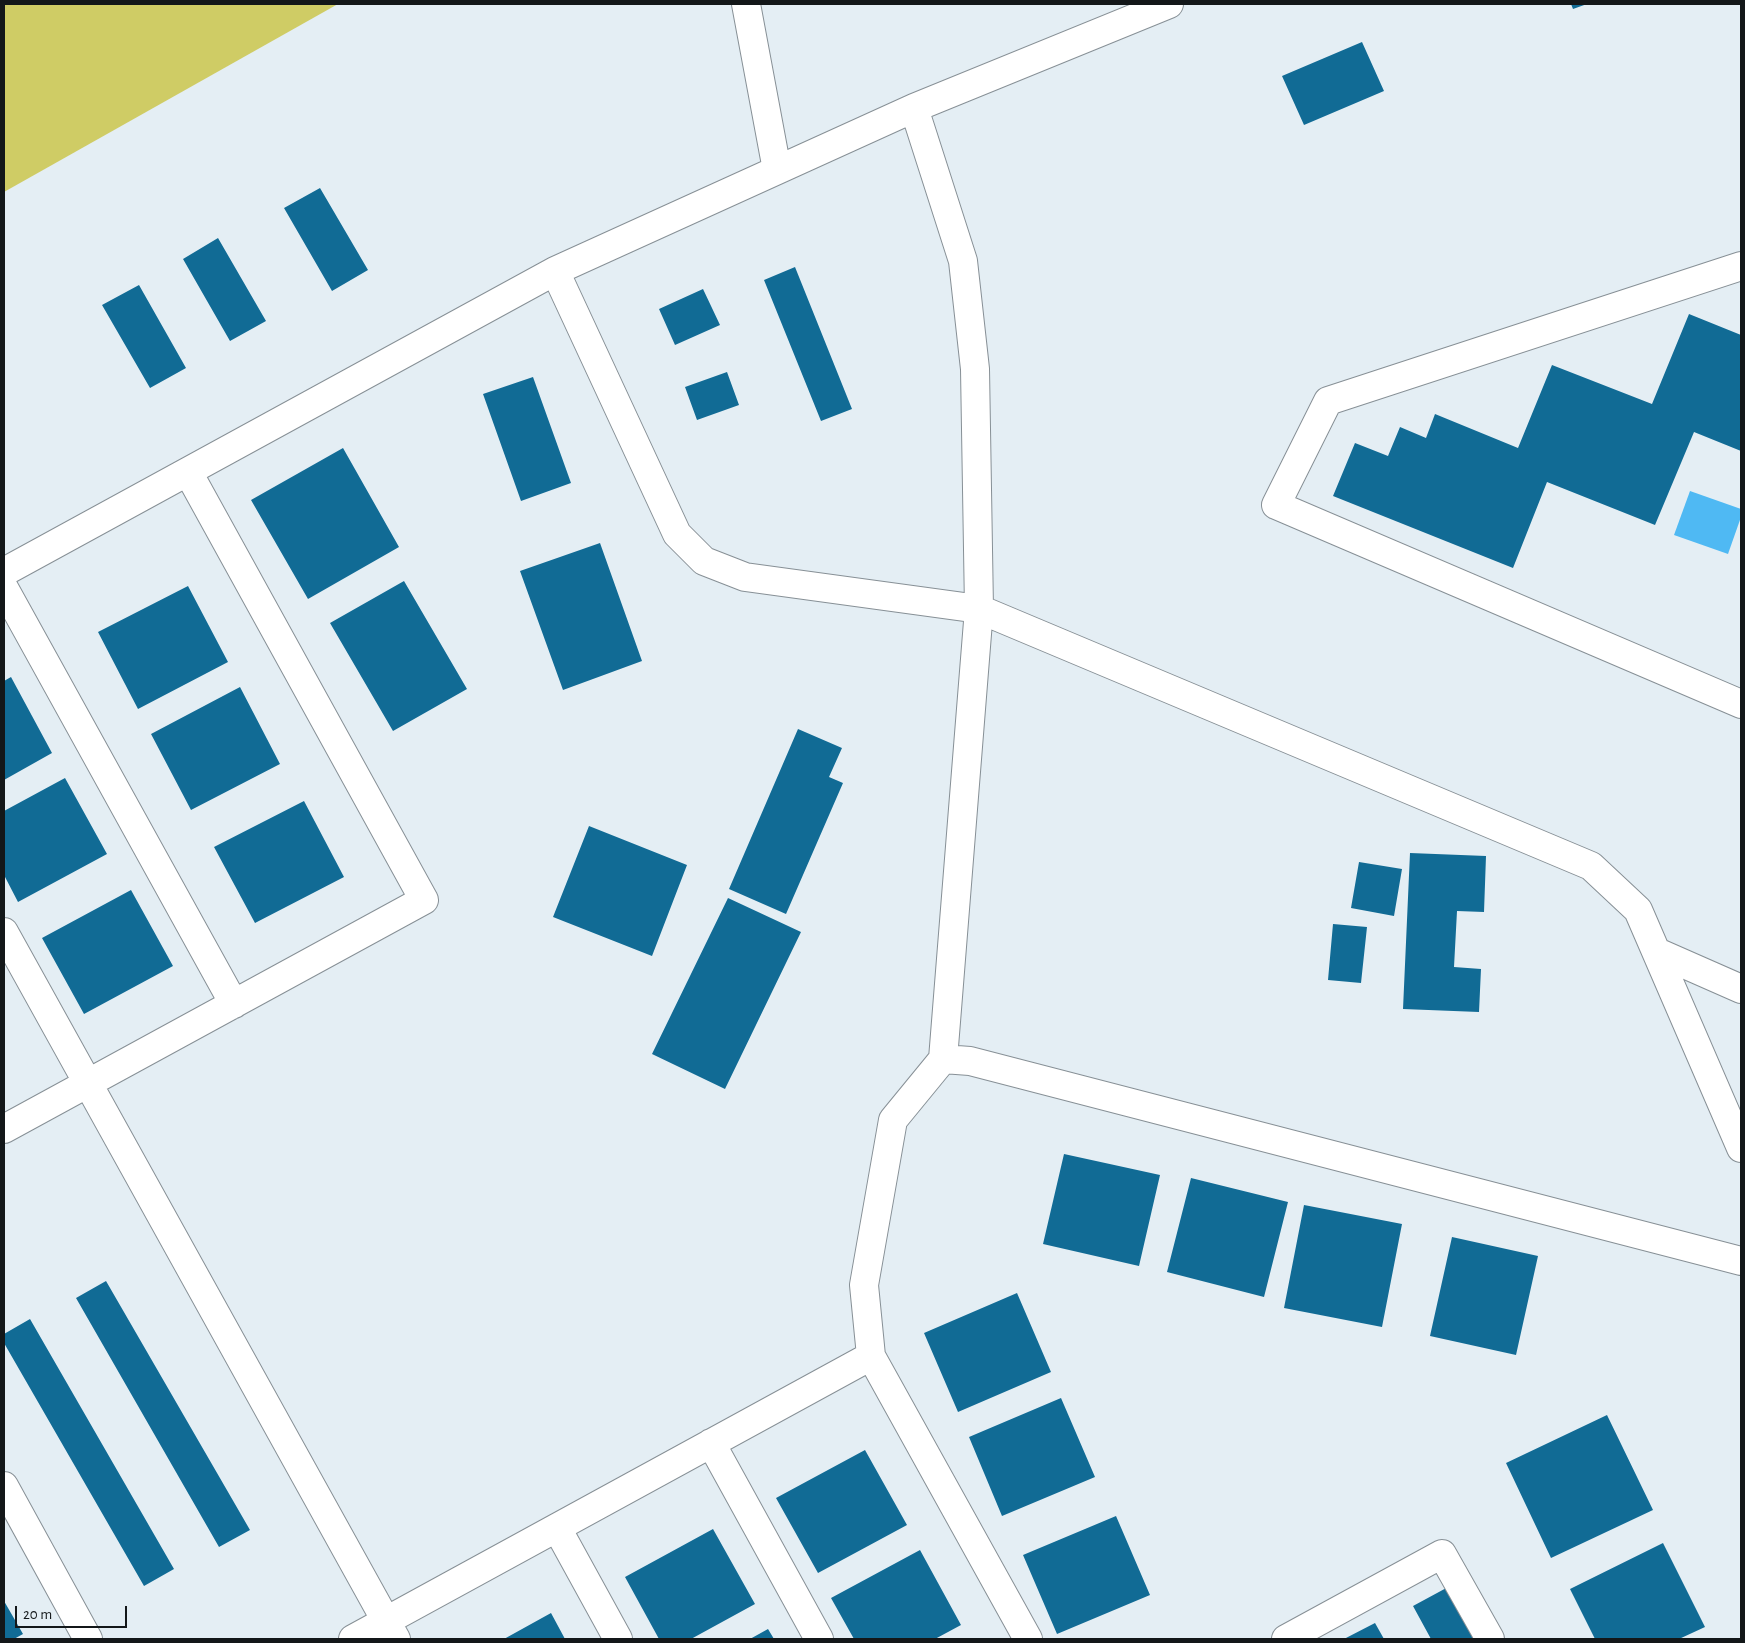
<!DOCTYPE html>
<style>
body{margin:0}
#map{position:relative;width:1745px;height:1643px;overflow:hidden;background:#e4eef4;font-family:"Alegreya Sans",sans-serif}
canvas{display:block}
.frame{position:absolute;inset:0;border:5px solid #131719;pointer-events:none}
.scale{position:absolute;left:15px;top:1606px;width:112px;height:22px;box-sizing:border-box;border:2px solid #131719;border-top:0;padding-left:6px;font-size:15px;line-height:18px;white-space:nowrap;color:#131719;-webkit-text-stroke:4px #e4eef4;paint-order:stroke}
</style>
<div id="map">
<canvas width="1745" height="1643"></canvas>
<div class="frame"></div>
<div class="scale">20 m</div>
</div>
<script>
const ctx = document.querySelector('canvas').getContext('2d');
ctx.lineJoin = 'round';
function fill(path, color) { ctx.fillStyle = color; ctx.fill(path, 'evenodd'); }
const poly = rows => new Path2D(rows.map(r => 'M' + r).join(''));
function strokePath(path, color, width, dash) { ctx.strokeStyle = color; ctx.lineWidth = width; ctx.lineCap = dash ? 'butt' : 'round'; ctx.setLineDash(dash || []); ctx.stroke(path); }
const green = poly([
 [4,4,338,4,4,192]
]);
const water = poly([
 [1690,491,1741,509,1741,517,1728,554,1674,535]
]);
const building = poly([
 [1571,4,1587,4,1573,9],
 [1362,42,1384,91,1304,125,1282,76],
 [320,188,368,270,332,291,284,208],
 [218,238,266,321,230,341,183,259],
 [795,267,852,409,821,421,764,280],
 [139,285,186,368,150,388,102,305],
 [703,289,720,325,675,345,659,309],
 [1689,314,1741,335,1741,451,1694,432,1655,525,1547,482,1513,568,1333,496,1355,443,1388,456,1400,427,1426,438,1435,414,1518,448,1552,365,1652,404],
 [727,372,739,405,697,420,685,387],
 [533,377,571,483,521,501,483,394],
 [343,448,399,547,308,599,251,500],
 [600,543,642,661,563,690,520,571],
 [404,581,467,689,393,731,330,623],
 [188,586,228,662,138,709,98,632],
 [11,677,52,753,4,780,4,681],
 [240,687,280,764,191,810,151,734],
 [798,729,842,748,829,777,843,783,786,914,729,889],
 [65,778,107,854,18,902,4,875,4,811],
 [304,801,344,877,255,923,214,847],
 [589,826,687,865,652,956,553,917],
 [1410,853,1486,856,1484,912,1457,911,1454,967,1481,969,1479,1012,1403,1009],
 [1359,862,1402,869,1394,916,1351,908],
 [131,890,173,966,84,1014,42,938],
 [728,898,801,932,725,1089,652,1054],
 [1333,924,1367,927,1361,983,1328,980],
 [1064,1154,1160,1175,1139,1266,1043,1244],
 [1191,1178,1288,1202,1264,1297,1167,1272],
 [1304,1205,1402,1224,1382,1327,1284,1308],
 [1452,1237,1538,1256,1516,1355,1430,1336],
 [106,1281,250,1530,219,1547,76,1298],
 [1017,1293,1051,1372,958,1412,924,1333],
 [30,1319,174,1569,144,1586,4,1343,4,1334],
 [1061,1398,1095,1477,1002,1516,969,1437],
 [1607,1415,1653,1510,1551,1558,1506,1463],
 [865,1450,907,1525,818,1573,776,1498],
 [1116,1516,1150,1595,1057,1634,1023,1555],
 [713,1529,755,1604,691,1639,659,1639,625,1577],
 [1663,1543,1705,1627,1679,1639,1595,1639,1570,1589],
 [920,1550,961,1625,935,1639,854,1639,831,1598],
 [1450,1586,1479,1639,1431,1639,1413,1606],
 [4,1601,23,1634,14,1639,4,1639],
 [551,1613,565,1639,504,1639],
 [1375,1623,1384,1639,1344,1639],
 [768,1629,774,1639,750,1639]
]);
const minor = poly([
 [746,4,777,170],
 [914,108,963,261,975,369,979,609,943,1059],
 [1741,266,1328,401,1276,505,1741,704],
 [555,271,677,534,704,561,745,577,979,609,1591,866,1638,910,1741,1148],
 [4,572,555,271,914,108,1169,4],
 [4,588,234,1004],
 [4,932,396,1639],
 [1657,952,1741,989],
 [4,1129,424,900,188,472],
 [711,1443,819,1639],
 [4,1486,88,1639],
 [557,1528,618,1639],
 [353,1639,871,1356],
 [1028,1639,871,1356,864,1285,893,1120,943,1059,970,1061,1741,1261],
 [1286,1639,1442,1554,1490,1639]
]);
fill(green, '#cfcc65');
fill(water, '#4fb9f3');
fill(building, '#116b95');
strokePath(minor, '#879096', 30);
strokePath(minor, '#fff', 28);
</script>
